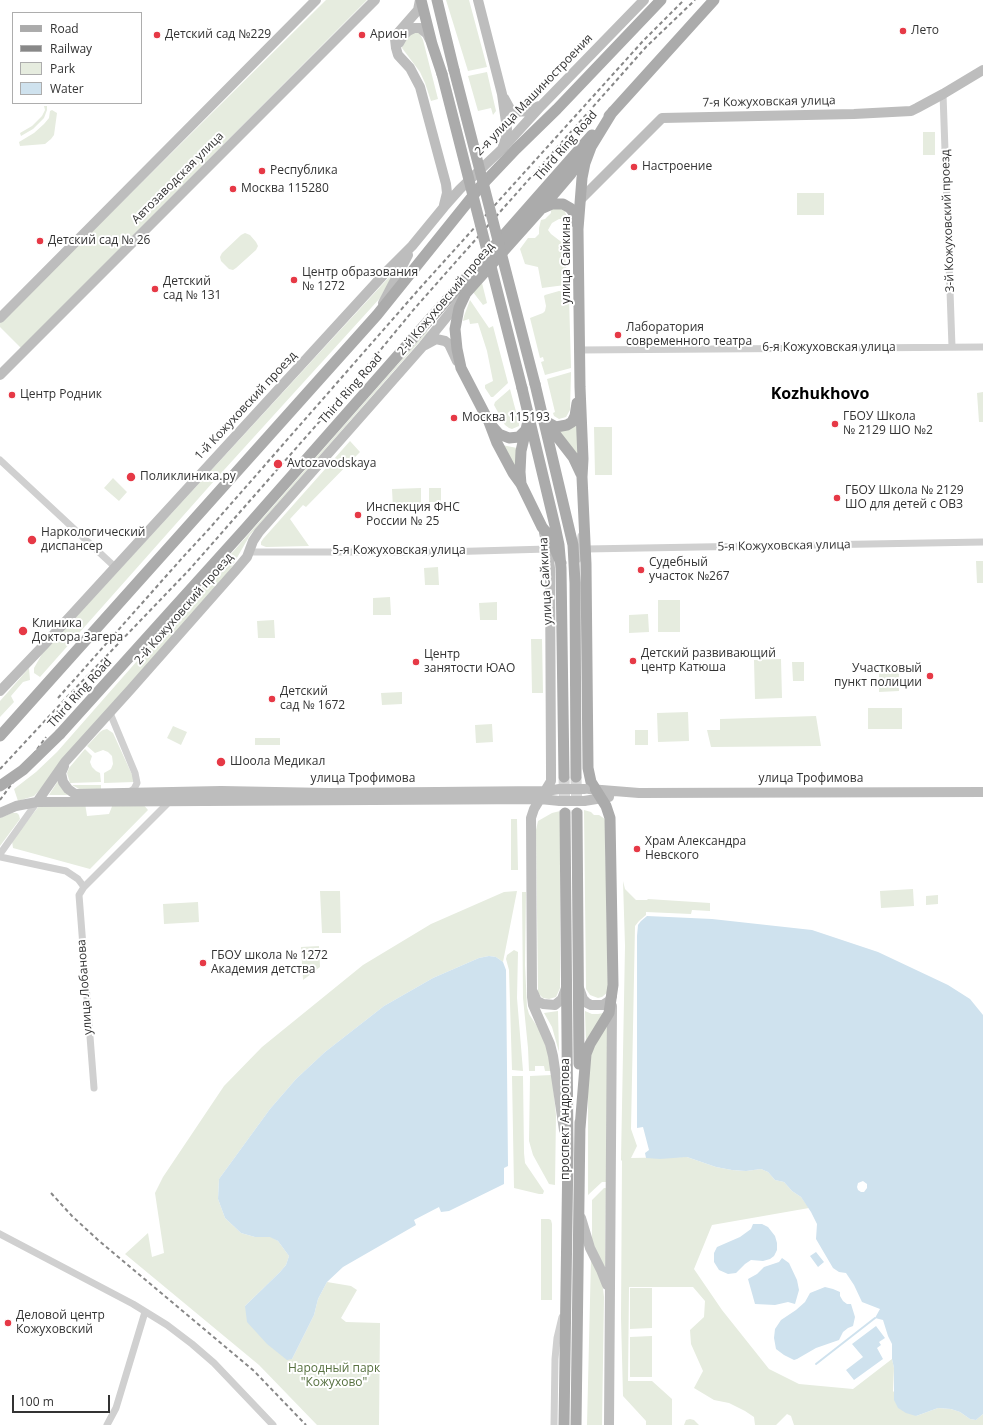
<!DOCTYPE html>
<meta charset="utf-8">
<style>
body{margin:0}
#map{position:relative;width:983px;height:1425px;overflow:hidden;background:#fff;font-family:"Open Sans",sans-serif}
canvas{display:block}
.legend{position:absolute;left:12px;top:12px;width:130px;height:92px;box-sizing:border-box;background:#fff;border:1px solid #adadad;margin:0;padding:5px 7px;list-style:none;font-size:12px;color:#333}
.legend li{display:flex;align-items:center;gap:8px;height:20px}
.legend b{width:20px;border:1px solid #adadad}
.scale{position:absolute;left:12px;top:1395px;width:98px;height:18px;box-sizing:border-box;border:2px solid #333;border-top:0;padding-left:5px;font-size:12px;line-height:14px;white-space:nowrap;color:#333;-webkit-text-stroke:3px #fff;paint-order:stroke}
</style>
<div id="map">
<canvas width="983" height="1425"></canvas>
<ul class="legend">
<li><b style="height:5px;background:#ababab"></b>Road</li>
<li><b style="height:5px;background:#888"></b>Railway</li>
<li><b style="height:11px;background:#e6ecdf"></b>Park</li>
<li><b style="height:11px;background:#cfe2ee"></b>Water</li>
</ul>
<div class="scale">100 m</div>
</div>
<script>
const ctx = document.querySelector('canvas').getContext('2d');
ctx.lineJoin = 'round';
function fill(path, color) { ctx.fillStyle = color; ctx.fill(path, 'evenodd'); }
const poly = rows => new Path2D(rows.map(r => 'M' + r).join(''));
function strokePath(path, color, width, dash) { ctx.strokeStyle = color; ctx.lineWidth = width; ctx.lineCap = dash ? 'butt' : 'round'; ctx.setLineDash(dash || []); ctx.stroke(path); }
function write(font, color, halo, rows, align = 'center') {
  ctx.font = font + ' "Open Sans",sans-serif'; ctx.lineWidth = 4; ctx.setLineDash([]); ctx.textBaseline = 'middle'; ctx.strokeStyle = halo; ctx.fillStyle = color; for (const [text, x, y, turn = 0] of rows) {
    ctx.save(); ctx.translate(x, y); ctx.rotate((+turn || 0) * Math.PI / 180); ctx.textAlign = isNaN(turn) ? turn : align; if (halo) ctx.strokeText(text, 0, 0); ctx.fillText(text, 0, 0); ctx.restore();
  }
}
const green = poly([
 [326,0,367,0,21,348,0,327,0,323],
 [446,0,469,0,487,67,468,71],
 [419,32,423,40,438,99,431,101,425,83,420,72,402,48,403,43,411,33],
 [487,72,496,111,493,115,491,108,478,111,468,76],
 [44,106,47,106,47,110,44,118,33,129,21,136,20,133,32,126,42,116,45,110],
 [52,110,57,113,54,135,51,139,45,144,20,146,19,142,34,133,44,124,49,118,50,111],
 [923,132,935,132,935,155,923,155],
 [797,193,824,193,824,215,797,215],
 [553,207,564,209,567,217,564,219,559,219,552,223,548,230,551,234,564,244,567,276,565,285,542,288,538,267,525,264,520,249,528,238,535,238,539,234,539,228,541,220,545,219,551,213,551,211],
 [245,233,250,235,256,242,258,246,256,250,236,268,233,270,229,269,221,261,220,257,222,253,241,235],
 [391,275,392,276,381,297,214,481,40,677,34,673,34,668,42,654],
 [482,283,487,303,483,305,473,292],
 [559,291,566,292,569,296,571,368,545,375,541,362,544,361,543,357,540,358,530,318,543,313,545,311,546,306,544,296,545,295],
 [470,300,489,328,493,326,508,383,493,397,491,397,485,388,485,385,493,381,487,351,478,323,470,324,469,319,463,321,464,316],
 [427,331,428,332,250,535,230,570,38,792,34,796,18,801,14,789,36,772,57,752],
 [571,372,570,410,566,417,559,419,554,416,553,413,555,412,547,379],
 [510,389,519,423,519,426,512,429,509,428,505,425,494,405,495,402],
 [983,392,983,422,979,422,977,393],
 [577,420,581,461,559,431],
 [594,427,612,427,612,475,595,475],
 [350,441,360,452,306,507,303,505,290,519,309,546,266,547,261,545,261,542,263,539],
 [502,445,517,448,517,472],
 [113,478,127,492,119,501,104,488],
 [421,488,421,507,393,508,392,489],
 [429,488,441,488,441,502,429,502],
 [976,561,983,561,983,583,977,583],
 [438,567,439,585,425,585,424,568],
 [390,597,391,615,373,615,373,598],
 [658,600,680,600,680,632,658,632],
 [497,602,497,620,480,620,479,603],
 [648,614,649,632,629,633,629,615],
 [274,620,275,638,258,638,257,621],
 [531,639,542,639,543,693,532,693],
 [781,659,782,698,755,699,754,660],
 [792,662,804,662,804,681,793,681],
 [879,664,899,664,899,691,879,692],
 [29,668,30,680,23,682,11,696,14,702,0,717,0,701],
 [402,692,402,704,382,705,381,693],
 [868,708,902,708,902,729,868,729],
 [688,712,689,741,658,742,657,713],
 [816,716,821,746,711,747,707,730,720,730,720,719],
 [492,724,493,742,476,743,475,725],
 [173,726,187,732,181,745,167,738],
 [107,729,113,733,134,779,134,782,104,783,104,773,111,769,113,764,112,756,108,752,103,750,95,753,87,746,100,732,103,730],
 [635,730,648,730,648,745,635,745],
 [255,738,280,738,280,745,255,745],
 [85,749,92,756,90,762,92,767,96,771,100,773,101,782,70,783,67,773,69,768],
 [58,781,68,795,49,795],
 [72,785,101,785,101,789,81,790],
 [85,803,87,816,109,814,113,804,142,803,148,810,90,869,13,848,12,841,39,806],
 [584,810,591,812,594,815,599,815,605,819,608,992,602,997,598,998,590,995,586,989,586,985],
 [560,811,560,988,556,997,549,999,543,998,538,993,538,989,536,830,538,821,552,813],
 [12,813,17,813,19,815,20,819,0,846,0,818],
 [511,819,517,819,518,870,511,870],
 [623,881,625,889,636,900,647,900,648,899,710,903,710,911,692,910,691,914,646,912,646,915,639,921,635,926,631,1129,637,1146,631,1158,687,1157,716,1167,732,1170,746,1171,761,1169,768,1172,775,1180,784,1182,792,1191,801,1197,809,1208,712,1225,694,1269,722,1310,769,1369,799,1384,853,1389,892,1359,894,1368,893,1391,916,1416,938,1408,951,1409,960,1412,970,1419,976,1420,983,1414,983,1425,794,1425,791,1416,787,1414,776,1425,755,1425,754,1417,745,1411,729,1403,714,1400,694,1388,703,1371,691,1344,690,1330,704,1317,705,1301,693,1287,629,1287,628,1381,652,1381,672,1399,672,1425,646,1425,646,1421,623,1396,621,1318,622,1161,621,1160,625,946],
 [913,889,914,906,881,908,880,891],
 [320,891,340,891,341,933,322,933],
 [517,891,503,962,496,957,489,956,479,958,433,978,384,1006,325,1052,296,1079,270,1109,219,1179,218,1199,225,1218,241,1233,255,1237,270,1236,278,1241,289,1256,286,1265,280,1272,245,1306,292,1359,314,1315,318,1299,327,1282,351,1286,357,1290,341,1318,346,1322,380,1323,379,1425,317,1425,259,1365,125,1254,148,1233,152,1257,164,1253,155,1193,163,1177,224,1086,262,1047,363,965,431,924,504,892],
 [522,892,526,892,525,965,527,1007,529,1014,546,1040,553,1071,545,1071,544,1066,535,1066,535,1071,529,1071,528,1048,523,998],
 [938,895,938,904,926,905,926,896],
 [198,902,199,922,164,924,163,904],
 [319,946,320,967,303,980,301,947],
 [514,950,518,952,517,998,523,1071,512,1070,509,970,506,959,507,955],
 [558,1011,559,1052,552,1027,544,1013],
 [585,1011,592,1014,598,1014,604,1013,586,1043],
 [608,1022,606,1182,602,1182,588,1195,588,1081,590,1055],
 [552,1075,556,1115,555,1185,549,1184,533,1155,529,1141,530,1076],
 [512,1076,523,1076,524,1153,525,1163,544,1191,543,1194,539,1194,514,1188],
 [604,1188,606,1188,605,1267,592,1247,592,1200],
 [541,1219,549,1219,551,1220,552,1224,552,1300,541,1300],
 [591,1259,602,1280,604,1297,602,1425,587,1425],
 [630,1288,652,1288,652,1328,630,1329],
 [652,1336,652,1377,630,1377,630,1337],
 [690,1419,694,1420,699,1425,684,1425,686,1420]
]);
const water = poly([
 [647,916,712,919,812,930,878,952,948,985,970,999,983,1015,983,1414,976,1420,970,1419,960,1412,951,1409,938,1408,916,1416,906,1413,898,1408,894,1400,894,1368,892,1359,892,1344,888,1336,883,1320,875,1318,880,1309,862,1302,854,1285,846,1273,839,1272,833,1268,816,1239,817,1224,811,1212,801,1197,792,1191,784,1182,775,1180,768,1172,761,1169,746,1171,732,1170,716,1167,687,1157,660,1159,646,1158,645,1153,649,1150,643,1127,637,1128,637,936,638,925,641,921],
 [863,1181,867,1184,867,1188,864,1192,861,1192,858,1190,857,1187,858,1183],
 [489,956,496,957,503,962,506,970,508,1166,504,1168,504,1184,449,1211,441,1212,439,1207,414,1220,416,1225,343,1267,327,1282,318,1299,314,1315,292,1359,287,1360,267,1344,247,1322,245,1306,280,1272,286,1265,289,1256,278,1241,270,1237,255,1237,241,1233,225,1218,218,1199,219,1179,270,1109,296,1079,325,1052,384,1006,433,978,479,958],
 [753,1224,762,1224,768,1227,775,1236,777,1243,777,1250,774,1256,770,1259,763,1261,751,1260,745,1264,736,1273,728,1274,719,1270,714,1262,714,1253,717,1247,740,1237,751,1229],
 [816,1252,824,1262,818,1267,810,1256],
 [782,1258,789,1263,797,1280,799,1290,795,1304,788,1302,775,1305,755,1304,748,1279,757,1274,764,1267,779,1262],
 [825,1287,833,1289,840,1292,840,1296,843,1301,847,1304,851,1304,855,1317,853,1326,848,1328,843,1332,839,1340,816,1348,797,1359,794,1360,784,1355,776,1349,774,1338,775,1329,781,1320,796,1310,805,1302,810,1293],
 [876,1326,885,1338,879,1342,881,1345,877,1348,883,1359,854,1380,846,1370,863,1357,852,1344]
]);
const stream = poly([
 [816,1364,875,1318]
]);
const primaryTunnel = poly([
 [564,777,565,813],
 [576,777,577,813]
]);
const street = poly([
 [943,94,952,347],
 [580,350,983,347],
 [0,460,115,567],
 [586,549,983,542],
 [249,552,441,552,548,549],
 [578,559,581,536],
 [110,713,135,773,137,783,134,789,128,793],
 [0,854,37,802],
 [0,857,66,871,78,879,84,887],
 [94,1088,79,895,84,887,171,800],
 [0,1234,133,1304,167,1325,192,1344,214,1363,273,1425],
 [107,1425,116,1408,145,1312],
 [554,1425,555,1359,557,1338,562,1317]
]);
const secondary = poly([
 [420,0,418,10,397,34,395,39,396,48,398,55,410,68,420,87,446,184,447,193,444,205],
 [478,0,502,94,507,129,506,138,503,146],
 [399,43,403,36,408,31,414,28,420,28,427,34,431,42],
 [504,98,510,109,515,112,528,111,539,106],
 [580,200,662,118,854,114,911,111,917,108,943,94,983,70],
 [383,303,408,255],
 [0,318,316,0],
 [425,345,436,339,445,341,449,344,457,361],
 [0,375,375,0],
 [544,533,548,549,550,568,551,769,551,781,534,809,531,818,532,997,533,1005,550,1044,553,1056,564,1130],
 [0,691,44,645,387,271,412,246,444,207,460,189,502,149,541,106,644,0],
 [64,766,61,773,63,782,68,789,75,794,221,791,329,793,545,791,560,789],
 [589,789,639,793,983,792],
 [584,801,609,797],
 [37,802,65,762,131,689,236,570,247,557,253,541,259,532,423,346,462,298],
 [0,813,16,806,37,802,540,799,560,801],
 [579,988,583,999,587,1003,591,1005,603,1005,609,1001,612,996],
 [533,992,537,1001,543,1004,555,1005,562,999,566,988],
 [581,1218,590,1248,601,1270,607,1285],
 [609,1425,612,1006]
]);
const primary = poly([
 [421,0,432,44,442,74],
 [437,0,454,70],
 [609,116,714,0],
 [543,208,552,204,563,204,570,208,574,213,577,224],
 [535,384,573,545,575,583,576,777],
 [522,388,555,526,559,545,561,568,564,777],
 [545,421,573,457,581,474],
 [547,422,556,427,567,425,572,422,575,416,577,403],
 [492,426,499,434,509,438,519,437,527,429],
 [521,484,520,472,521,451,528,421],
 [561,563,550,537,542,527,521,484,513,473,497,443,489,422,461,368,457,349,455,329,459,308,466,293,541,209,570,175,586,153],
 [60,734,245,529,592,135],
 [0,736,377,315,480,187,516,149,557,109,661,0],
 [577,813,579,1064],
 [580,1128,586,1054,590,1044,609,1013,613,985,610,818,606,806,591,782,588,768,586,564,582,477,583,459,580,387,578,229,582,178,585,163,591,147,613,111],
 [564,1425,568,1150,565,813],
 [576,1425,580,1122]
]);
const rail = poly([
 [58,698,183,557,209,529,420,288,643,41,684,0],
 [0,769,67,697,189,570,349,388,415,308,646,47,695,0],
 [0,800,46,737],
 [51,1193,72,1216,98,1240,254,1371,306,1425]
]);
const secondaryBridge = poly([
 [560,789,585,789],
 [560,801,584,801]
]);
const primaryBridge = poly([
 [454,70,535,384],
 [442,74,522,388],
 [0,786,23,770,60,734]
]);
const markers = [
 [903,31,4,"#e63946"],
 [157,35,4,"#e63946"],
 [362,35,4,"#e63946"],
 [634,167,4,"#e63946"],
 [262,171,4,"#e63946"],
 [233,189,4,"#e63946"],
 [40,241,4,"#e63946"],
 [294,280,4,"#e63946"],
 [155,289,4,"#e63946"],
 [618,335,4,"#e63946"],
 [12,395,4,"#e63946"],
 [454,418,4,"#e63946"],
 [835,424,4,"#e63946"],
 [278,464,5,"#e63946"],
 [131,477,5,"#e63946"],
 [837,498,4,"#e63946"],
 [358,515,4,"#e63946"],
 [32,540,5,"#e63946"],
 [641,570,4,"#e63946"],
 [23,631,5,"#e63946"],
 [633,661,4,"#e63946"],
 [416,662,4,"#e63946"],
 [930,676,4,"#e63946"],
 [272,699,4,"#e63946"],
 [221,762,5,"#e63946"],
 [637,849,4,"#e63946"],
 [203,963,4,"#e63946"],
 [8,1323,4,"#e63946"]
];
const poiNames = [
 ["Лето",911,31],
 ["Детский сад №229",165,35],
 ["Арион",370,35],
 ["Настроение",642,167],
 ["Республика",270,171],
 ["Москва 115280",241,189],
 ["Детский сад № 26",48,241],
 ["Центр образования",302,273],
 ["№ 1272",302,287],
 ["Детский",163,282],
 ["сад № 131",163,296],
 ["Лаборатория",626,328],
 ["современного театра",626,342],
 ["Центр Родник",20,395],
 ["ГБОУ Школа",843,417],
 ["№ 2129 ШО №2",843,431],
 ["Москва 115193",462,418],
 ["Avtozavodskaya",287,464],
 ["Поликлиника.ру",140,477],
 ["ГБОУ Школа № 2129",845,491],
 ["ШО для детей с ОВЗ",845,505],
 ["Инспекция ФНС",366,508],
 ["России № 25",366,522],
 ["Наркологический",41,533],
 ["диспансер",41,547],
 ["Судебный",649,563],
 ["участок №267",649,577],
 ["Клиника",32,624],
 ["Доктора Загера",32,638],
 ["Детский развивающий",641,654],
 ["центр Катюша",641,668],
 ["Центр",424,655],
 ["занятости ЮАО",424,669],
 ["Участковый",922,669,"right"],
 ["пункт полиции",922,683,"right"],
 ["Детский",280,692],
 ["сад № 1672",280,706],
 ["Шоола Медикал",230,762],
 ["Храм Александра",645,842],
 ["Невского",645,856],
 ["ГБОУ школа № 1272",211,956],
 ["Академия детства",211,970],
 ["Деловой центр",16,1316],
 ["Кожуховский",16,1330]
];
const streetNames = [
 ["2-я улица Машиностроения",534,95,-46],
 ["7-я Кожуховская улица",769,102,-1],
 ["Third Ring Road",566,146,-49],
 ["Автозаводская улица",178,178,-45],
 ["3-й Кожуховский проезд",948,221,-92],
 ["улица Сайкина",567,260,-90],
 ["2-й Кожуховский проезд",446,299,-50],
 ["6-я Кожуховская улица",829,348],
 ["Third Ring Road",351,389,-49],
 ["1-й Кожуховский проезд",246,406,-47],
 ["5-я Кожуховская улица",784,546,-1],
 ["5-я Кожуховская улица",399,551],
 ["улица Сайкина",546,581,-93],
 ["2-й Кожуховский проезд",184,609,-49],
 ["Third Ring Road",80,693,-48],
 ["улица Трофимова",363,779],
 ["улица Трофимова",811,779],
 ["улица Лобанова",85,987,-94],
 ["проспект Андропова",566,1119,-90]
];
const parkNames = [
 ["Народный парк",334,1369],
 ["\"Кожухово\"",334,1383]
];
const districtNames = [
 ["Kozhukhovo",820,394]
];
fill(green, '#e6ecdf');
fill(water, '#cfe2ee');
strokePath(stream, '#cfe2ee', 2);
strokePath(primaryTunnel, '#d6d6d6', 11, [11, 5.5]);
strokePath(street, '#d0d0d0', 7);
strokePath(secondary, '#bdbdbd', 10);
strokePath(primary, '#ababab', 11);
strokePath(rail, '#888', 2, [4, 3]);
strokePath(secondaryBridge, '#bdbdbd', 10);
strokePath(primaryBridge, '#ababab', 11);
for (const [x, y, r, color] of markers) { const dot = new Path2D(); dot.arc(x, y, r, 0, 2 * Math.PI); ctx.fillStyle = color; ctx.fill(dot); strokePath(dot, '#fff', 1.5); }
write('12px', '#333', '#fff', poiNames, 'left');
write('12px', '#333', '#fff', streetNames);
write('12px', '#56703f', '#fff', parkNames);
write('bold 16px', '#000', '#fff', districtNames);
</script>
